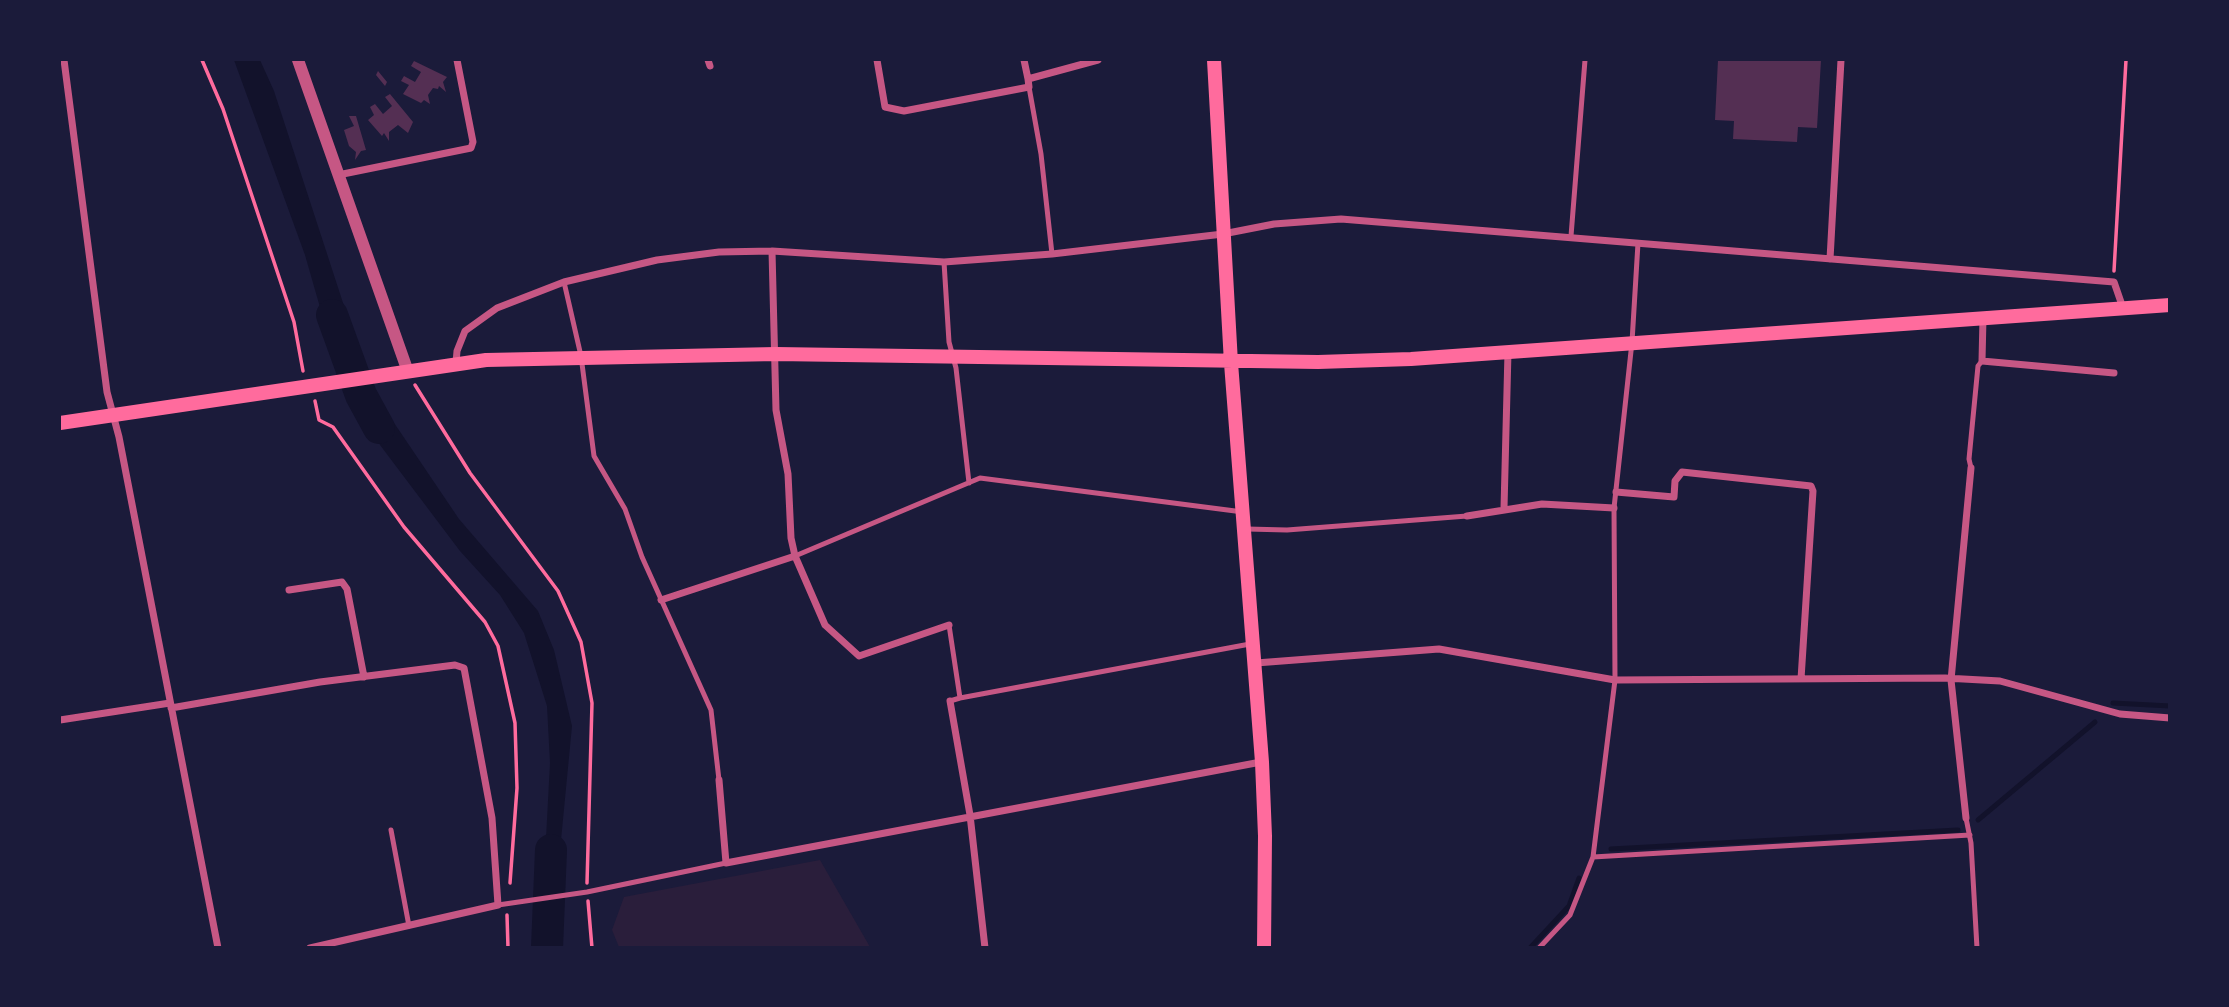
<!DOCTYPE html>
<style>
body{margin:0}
#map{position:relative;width:2229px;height:1007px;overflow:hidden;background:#1b1b3a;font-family:"Source Sans 3",sans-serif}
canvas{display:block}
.frame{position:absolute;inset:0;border:61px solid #1b1b3a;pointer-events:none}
</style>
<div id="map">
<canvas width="2229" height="1007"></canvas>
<div class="frame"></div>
</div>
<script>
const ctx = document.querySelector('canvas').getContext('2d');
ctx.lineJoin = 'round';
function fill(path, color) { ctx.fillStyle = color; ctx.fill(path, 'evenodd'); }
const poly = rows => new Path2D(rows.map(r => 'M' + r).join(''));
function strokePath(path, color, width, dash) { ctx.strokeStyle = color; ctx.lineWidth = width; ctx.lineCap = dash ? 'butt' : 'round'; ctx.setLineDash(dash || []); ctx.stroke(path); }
const green = poly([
 [820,860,870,947,619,947,612,930,624,897]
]);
const water = poly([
 [234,60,260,60,274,91,359,352,334,356,305,255],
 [375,389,384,408,459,519,538,611,554,650,572,726,556,892,543,895,550,763,547,706,524,633,500,595,460,551,380,445,353,393],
 [558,901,559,947,541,947,542,903]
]);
const stream = poly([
 [2113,703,2170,706],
 [1978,820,2095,722],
 [1611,849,1958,830],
 [1530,948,1569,906,1579,878]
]);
const river = poly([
 [332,315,361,395,379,428],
 [547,948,551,850]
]);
const building = poly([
 [1718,60,1821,60,1817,128,1798,127,1797,142,1733,139,1734,121,1715,120],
 [414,61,447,77,443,82,446,92,439,86,438,89,433,88,428,95,430,104,424,100,421,103,403,94,409,85,401,81,404,76,415,82,421,72,411,66],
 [378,71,387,82,385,86,376,75],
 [390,94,413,122,408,133,398,125,389,132,389,141,384,133,382,136,368,120,374,115,370,107,375,104,383,114,392,106,385,97],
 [349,116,356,116,366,150,361,151,355,160,356,152,349,146,344,130,354,126]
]);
const path = poly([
 [202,60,223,109,294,322,303,371],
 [2114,271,2126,60],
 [415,385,470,473,558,591,581,642,592,703,587,883],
 [315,401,319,420,333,427,404,527,485,622,498,646,515,723,517,788,510,883],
 [588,901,592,948],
 [507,915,508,948]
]);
const service = poly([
 [1029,87,1041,154,1052,254],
 [1571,236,1585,60],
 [944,262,949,342,956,368,969,483],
 [564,282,581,356,594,456,625,509,642,557,711,710,719,780],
 [1971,468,1969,459,1978,366,1982,361],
 [1247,529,1287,530,1467,516],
 [795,556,980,478,1243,512],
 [949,625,960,698,950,701],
 [960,698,1250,644],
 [1966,818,1971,843,1977,948],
 [391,830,409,926],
 [1593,857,1970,835],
 [498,905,587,892,726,863],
 [1539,948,1570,915,1593,857,1615,680,1614,508,1632,342,1638,243]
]);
const minor = poly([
 [64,60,107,392,119,437,218,948],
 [708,60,710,66],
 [877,60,885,107,904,111,1029,87,1028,79,1098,60],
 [1024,60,1028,79],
 [338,175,471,148,473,142,457,60],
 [772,251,776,410,788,474,791,538,795,556,825,625,859,656,949,625],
 [1830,259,1841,60],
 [1983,318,1982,361,2114,373],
 [456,363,457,351,465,331,497,308,564,282,657,260,719,252,772,251,944,262,1052,254,1223,234,1274,224,1341,219,2114,282,2123,308],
 [1616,492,1674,497,1675,481,1682,472,1811,486,1813,491,1801,679],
 [1504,508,1508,352],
 [1467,516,1542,504,1614,508],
 [289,590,342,582,347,589,364,677],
 [661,600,795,556],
 [1256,663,1439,649,1615,680,1945,678,2000,681,2120,714,2170,718],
 [950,701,970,815,985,948],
 [171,708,320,682,455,665,464,668,492,818,498,905,310,948],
 [60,720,170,703],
 [719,780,726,863,1261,762],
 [1966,818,1951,680,1971,468]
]);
const tertiary = poly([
 [298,60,407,369]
]);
const secondary = poly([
 [1214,60,1231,363,1262,762,1265,836,1264,948],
 [60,423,486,360,776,354,1318,362,1411,359,2170,305]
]);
fill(green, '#2a1e3b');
fill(water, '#12122b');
strokePath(stream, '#12122b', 5);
strokePath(river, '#12122b', 32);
fill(building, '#542f53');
strokePath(path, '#ff6b9d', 3.5);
strokePath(service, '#c65784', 5);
strokePath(minor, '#c65784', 7);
strokePath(tertiary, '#c65784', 12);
strokePath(secondary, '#ff6b9d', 14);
</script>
